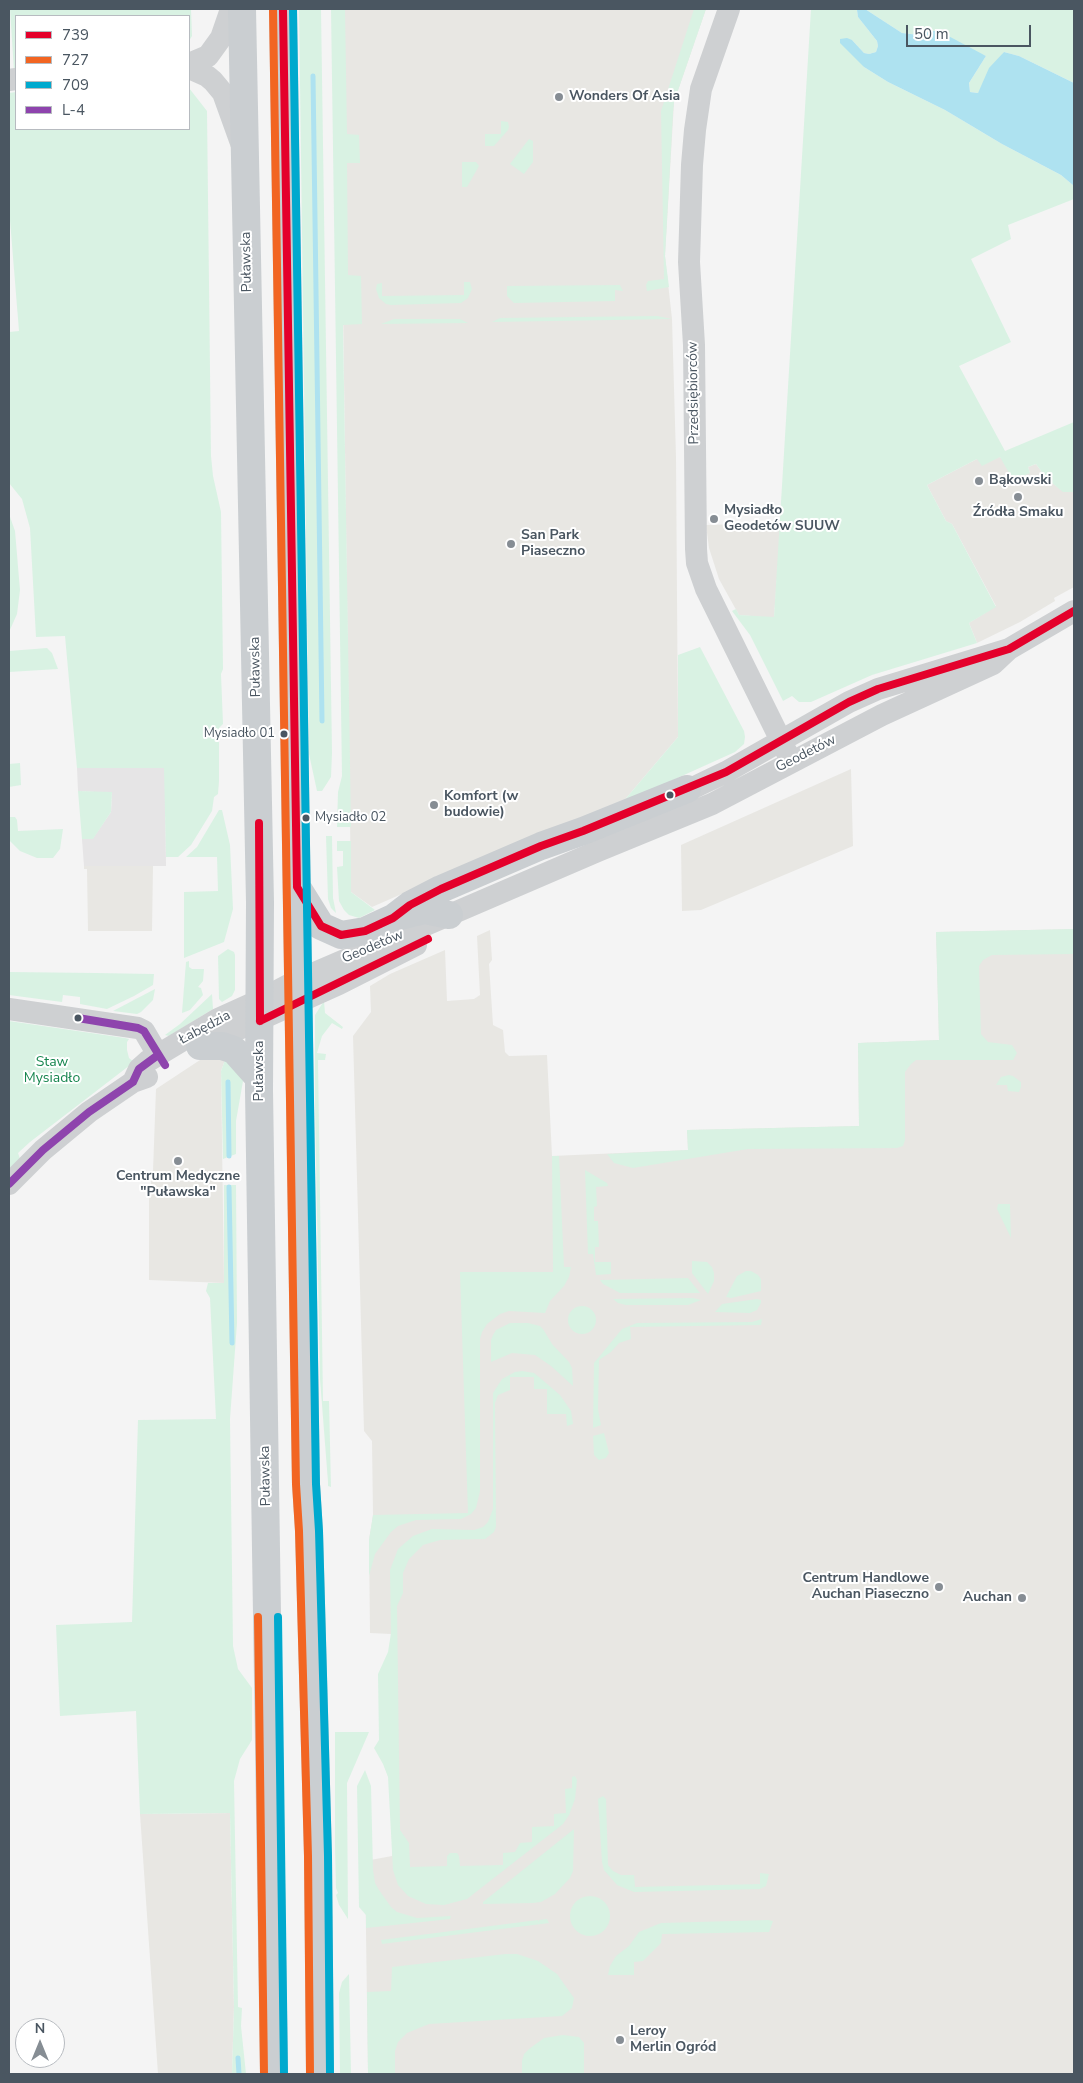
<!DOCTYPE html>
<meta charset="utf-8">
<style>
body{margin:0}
#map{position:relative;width:1083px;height:2083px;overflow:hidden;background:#f4f4f4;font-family:"Nunito Sans",sans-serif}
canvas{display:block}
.frame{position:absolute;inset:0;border:10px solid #4a5661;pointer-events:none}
.legend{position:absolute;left:15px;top:15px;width:175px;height:115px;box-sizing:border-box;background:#fff;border:1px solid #b7bbc0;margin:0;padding:6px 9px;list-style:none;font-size:15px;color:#4a5661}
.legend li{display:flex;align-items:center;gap:10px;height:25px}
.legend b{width:25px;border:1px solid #b7bbc0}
.north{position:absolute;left:15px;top:2018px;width:50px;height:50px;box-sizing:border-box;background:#fff;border:1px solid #b7bbc0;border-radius:50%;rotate:0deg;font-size:14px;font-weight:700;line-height:20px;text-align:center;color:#4a5661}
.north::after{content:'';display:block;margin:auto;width:18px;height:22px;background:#868d94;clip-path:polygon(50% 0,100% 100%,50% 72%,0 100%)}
.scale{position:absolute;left:906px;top:25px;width:125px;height:22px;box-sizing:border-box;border:2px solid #4a5661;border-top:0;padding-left:6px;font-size:15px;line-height:18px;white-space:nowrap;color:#4a5661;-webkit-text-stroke:4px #fff;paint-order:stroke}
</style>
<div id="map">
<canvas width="1083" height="2083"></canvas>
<div class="frame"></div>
<ul class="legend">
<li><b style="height:6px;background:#e4002b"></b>739</li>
<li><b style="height:6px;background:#f26522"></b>727</li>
<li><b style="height:6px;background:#00a9ce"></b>709</li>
<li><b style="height:6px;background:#8e44ad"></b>L-4</li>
</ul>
<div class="north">N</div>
<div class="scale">50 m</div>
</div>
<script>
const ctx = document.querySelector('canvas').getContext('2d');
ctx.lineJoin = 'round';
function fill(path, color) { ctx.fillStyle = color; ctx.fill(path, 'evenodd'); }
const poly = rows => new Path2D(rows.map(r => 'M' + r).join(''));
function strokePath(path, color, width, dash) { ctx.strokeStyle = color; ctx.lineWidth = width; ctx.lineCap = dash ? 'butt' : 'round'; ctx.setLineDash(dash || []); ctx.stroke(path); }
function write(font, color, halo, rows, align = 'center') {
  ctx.font = font + ' "Nunito Sans",sans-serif'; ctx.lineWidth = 4; ctx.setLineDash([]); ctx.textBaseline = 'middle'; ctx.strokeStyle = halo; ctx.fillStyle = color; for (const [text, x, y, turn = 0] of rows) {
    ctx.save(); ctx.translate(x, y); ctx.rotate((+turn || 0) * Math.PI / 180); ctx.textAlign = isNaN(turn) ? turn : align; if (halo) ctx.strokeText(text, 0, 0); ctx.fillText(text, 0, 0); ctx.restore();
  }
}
const commercial = poly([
 [339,9,706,9,674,102,665,256,672,319,676,457,678,737,622,803,436,879,372,907,351,892],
 [1000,457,1030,473,1028,467,1036,464,1046,478,1063,491,1074,492,1074,587,1054,598,1055,601,1020,622,977,643,969,623,996,606,952,524,946,521,927,485,977,459],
 [781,523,774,618,739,615,719,579,709,548,706,525],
 [851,769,853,846,701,910,682,911,681,845],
 [84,866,153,866,152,931,88,931,87,869,84,869],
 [1074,929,1074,2074,368,2074,365,1861,392,1856,391,1634,370,1633,369,1540,373,1515,372,1441,364,1431,353,1036,371,1012,370,986,390,974,445,950,447,1001,474,999,480,995,477,936,490,930,492,960,489,964,493,1025,503,1030,505,1052,509,1056,547,1055,552,1156,688,1150,687,1130,859,1126,858,1043,939,1040,936,932],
 [211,1057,225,1060,221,1071,224,1283,149,1280,149,1195,153,1171,156,1089,200,1060],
 [230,1813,234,2007,232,2074,158,2074,140,1814]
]);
const education = poly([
 [77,768,165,768,166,866,84,866,82,839,93,838,111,812,112,793,78,791]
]);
const green = poly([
 [10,9,191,9,192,36,189,41,189,16,16,16,16,70,14,71],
 [299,9,321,9,332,753,331,777,322,791,317,791,309,754],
 [331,9,345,9,347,134,359,135,360,163,347,163,348,275,361,276,362,324,343,325,351,827,337,827,338,792,342,776],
 [694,9,706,9,674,102,673,113,665,256,669,287,647,291,646,285,648,281,664,279,661,111],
 [811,9,862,9,857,10,858,17,877,41,878,46,876,52,869,54,864,53,852,40,864,67,888,82,945,110,1002,144,1061,175,1074,186,1074,199,1008,225,1011,239,971,259,1011,342,959,366,1005,451,1074,422,1074,492,1063,492,1046,478,1036,464,1028,467,1030,473,1013,480,1000,457,982,466,977,459,927,485,946,521,952,524,996,607,969,623,977,643,872,675,811,702,799,702,792,696,783,701,750,635,732,611,736,609,739,615,774,617],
 [865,9,1074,9,1074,83,1019,56,1004,52,978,93,970,92,969,83,986,56,931,31,919,35,902,33],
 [189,88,207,111,211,456,213,476,221,512,223,669,221,674,223,724,219,728,219,781,218,794,214,797,212,811,191,845,178,857,166,857,164,768,77,768,65,636,36,637,30,528,22,499,9,483,9,332,19,331,9,208,9,93,16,92,16,129,189,129],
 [501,121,508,122,509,127,508,130,494,146,485,146,485,134,501,134],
 [529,139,533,141,533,162,524,174,510,164],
 [462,162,476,162,479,166,467,187,462,187],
 [464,282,470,282,472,289,468,298,461,303,391,305,386,304,379,298,376,289,377,284,382,283,382,296,464,295],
 [620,285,623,291,615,290,615,301,514,303,507,296,507,286],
 [657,316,672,319,492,322,500,318],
 [394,319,460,319,468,323,381,324],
 [9,514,15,531,20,590,17,614,9,632],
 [700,647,744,731,745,737,744,744,735,752,622,803,678,737,678,655],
 [47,648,52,653,58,669,9,672,9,651],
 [20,763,21,785,9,787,9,764],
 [78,791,112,792,111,812,93,839,82,839],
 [219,810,222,810,230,845,233,909,224,942,184,958,184,892,218,891,217,857,186,857,197,847],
 [10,817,15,817,17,820,18,831,63,829,60,849,53,858,37,858,20,851,9,840],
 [326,836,332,836,333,898,336,913,331,908,328,899],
 [337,841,351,841,351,892,375,910,359,918,349,915,344,910,339,901,337,867,343,866,343,851,337,851],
 [1074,929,1074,954,992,955,983,960,979,966,981,1034,988,1042,1012,1045,1017,1053,1013,1060,916,1060,911,1064,905,1072,905,1140,903,1146,897,1148,748,1149,633,1168,614,1163,607,1154,688,1150,687,1130,859,1126,858,1043,939,1040,936,932],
 [228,949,234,952,235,955,235,990,232,996,222,1002,219,999,218,956],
 [189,961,189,967,192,969,204,969,203,981,198,987,201,988,203,995,190,1010,182,1013,186,962],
 [9,972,96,973,154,974,153,985,134,996,107,1009,80,1004,80,997,63,995,62,1002,9,995],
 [155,989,153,1000,141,1012,137,1014,113,1011],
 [212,994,213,1009,169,1036,165,1035,180,1024],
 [324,1001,325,1013,343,1027,342,1029,332,1023,322,1036,317,1053,326,1054,325,1060,318,1060,323,1401,329,1401,331,1487,328,1486,328,1482,320,1379,315,1104,315,1015],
 [9,1021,125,1038,129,1039,127,1042,127,1050,129,1058,134,1062,30,1142,18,1153,20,1159,9,1172],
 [225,1060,242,1074,243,1081,236,1121,236,1154,223,1159,221,1071],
 [1009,1075,1013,1076,1021,1082,1021,1087,1019,1092,1008,1091,1007,1085,996,1085,1001,1077],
 [552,1156,559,1156,564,1267,571,1267,569,1277,564,1286,550,1301,545,1313,509,1311,500,1314,487,1324,482,1332,480,1339,480,1491,476,1508,471,1514,461,1519,416,1520,398,1526,391,1532,375,1554,369,1576,369,1540,373,1515,468,1513,460,1272,553,1272],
 [585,1170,607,1183,608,1186,596,1187,597,1206,594,1207,594,1221,598,1221,599,1247,595,1247,595,1262,611,1262,611,1274,596,1275,593,1254,588,1254],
 [224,1185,236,1185,237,1323,230,1419,233,1646,238,1669,252,1688,252,1740,240,1759,234,1781,238,2007,242,2008,241,2026,246,2074,232,2074,234,2007,230,1813,140,1814,136,1711,60,1716,56,1625,132,1622,138,1420,216,1419,210,1298,206,1291,208,1283,224,1283],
 [998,1204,1010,1204,1011,1238,997,1209],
 [692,1261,707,1262,712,1267,714,1273,714,1281,708,1294,692,1273],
 [746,1271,751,1271,758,1275,761,1279,761,1291,731,1298,726,1297,737,1276],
 [688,1278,700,1293,620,1293,603,1284,600,1280],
 [693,1298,701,1300,688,1305,626,1305,618,1303,613,1299],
 [757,1299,761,1300,761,1303,757,1310,750,1313,715,1312,722,1304],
 '568 1320a14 14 0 1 1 28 0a14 14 0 1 1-28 0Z',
 [762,1319,761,1325,630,1327,631,1339,619,1343,611,1352,599,1360,598,1409,601,1425,593,1428,594,1363,622,1329,637,1323,752,1322],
 [510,1323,528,1323,540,1326,543,1329,552,1344,569,1362,572,1368,573,1386,551,1366,535,1355,512,1353,491,1362,491,1340,493,1335,496,1330],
 [522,1371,534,1373,539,1377,560,1395,571,1411,573,1424,567,1426,566,1414,547,1414,547,1389,534,1389,534,1377,510,1377,510,1390,498,1395,495,1403,496,1527,494,1532,485,1539,440,1540,423,1545,409,1559,403,1573,403,1593,397,1606,400,1830,409,1843,410,1867,447,1866,447,1856,450,1853,457,1853,459,1856,460,1866,503,1865,503,1853,515,1852,520,1843,532,1842,532,1827,554,1826,554,1814,566,1813,565,1789,572,1788,572,1777,575,1776,577,1780,575,1799,569,1815,563,1824,467,1899,444,1905,426,1904,408,1896,398,1885,393,1870,388,1777,383,1764,374,1748,379,1740,378,1674,388,1652,391,1633,390,1570,398,1549,413,1536,432,1529,474,1530,483,1527,488,1522,493,1509,493,1393,502,1379,515,1372],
 [604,1433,609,1453,606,1458,599,1460,594,1455,593,1436],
 [335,1732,369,1732,347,1783,348,1919,339,1905,336,1895,338,1893,336,1888,335,1846],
 [365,1770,371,1786,373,1870,375,1883,379,1890,391,1907,397,1912,417,1918,451,1916,450,1919,366,1928,366,1915,359,1907,357,1786],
 [603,1796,606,1799,608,1865,613,1871,621,1875,634,1875,635,1887,760,1884,760,1873,769,1874,766,1886,760,1889,634,1892,617,1885,604,1870,602,1862,598,1799],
 [574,1829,573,1871,570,1878,555,1894,541,1902,533,1903,483,1904,483,1902],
 '570 1916a20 20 0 1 1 40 0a20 20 0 1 1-40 0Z',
 [547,1919,549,1923,382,1944,381,1940,538,1920,539,1922,539,1920],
 [768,1920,773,1921,769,1932,662,1934,661,1943,643,1961,634,1962,634,1975,608,1975,610,1966,616,1956,629,1946,639,1932,661,1923],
 [506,1954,517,1954,538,1961,557,1974,574,1998,572,2008,562,2016,429,2024,407,2033,398,2042,395,2051,395,2074,368,2074,367,1992,391,1991,392,1967],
 [349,1974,351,2074,340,2074,339,1993,342,1982],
 [563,2035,579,2037,584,2043,584,2074,522,2074,522,2061,524,2054,529,2049,544,2038]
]);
const water = poly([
 [865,9,902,33,919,35,931,31,939,31,986,56,969,83,970,92,978,93,989,68,1004,52,1019,56,1074,83,1074,186,1061,175,1002,144,945,110,888,82,864,67,840,43,840,39,847,38,852,40,864,53,869,54,876,52,878,46,877,41,858,17,857,10]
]);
const stream = poly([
 [313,76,322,721],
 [228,1082,229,1156],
 [229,1187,232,1343],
 [238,2058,239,2074]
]);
const minor = poly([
 [729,9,701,89,695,130,692,165,689,262,694,345,696,549,697,563,706,589,791,761],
 [189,64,208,56,221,38,231,9],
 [189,68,207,76,213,81,223,93,241,143],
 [9,80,16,79],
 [674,797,726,772,849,702,878,689,1009,649,1074,611],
 [9,1009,138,1028,144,1031,158,1055],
 [201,1046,339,984,416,945],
 [133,1082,139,1069,148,1061,218,1019,260,1000,298,980,598,851,712,804,882,715,993,664,1009,649],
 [9,1184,43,1150,89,1112,133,1082,147,1077]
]);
const major = poly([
 [242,9,260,902,259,1090,274,2074],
 [283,9,303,1296,306,1484,309,1531,318,1856,320,2074],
 [298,889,321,926,341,935,365,931,393,918,416,912,425,910,449,915],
 [393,918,410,905,441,889,541,846,583,831,687,789],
 [200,1046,222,1046,234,1050,259,1078]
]);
const bus1 = poly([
 [283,9,297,887,321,926,341,935,365,931,393,918,410,905,441,889,541,846,583,831,726,772,849,702,878,689,1009,649,1074,611],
 [259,823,260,1021],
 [260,1021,428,939]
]);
const bus2 = poly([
 [273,9,296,1484,299,1531,308,1856,310,2074],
 [258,1617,264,2074]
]);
const bus3 = poly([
 [293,9,316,1484,319,1531,328,1856,330,2074],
 [278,1617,284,2074]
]);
const bus4 = poly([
 [78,1018,138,1028,144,1031,165,1065],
 [9,1184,43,1150,89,1112,133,1082,139,1069,158,1055]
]);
const markers = [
 [559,97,5,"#868d94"],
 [979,481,5,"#868d94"],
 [1018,497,5,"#868d94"],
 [714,519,5,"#868d94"],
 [511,544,5,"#868d94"],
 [284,734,4.5,"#4a5661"],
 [670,795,4.5,"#4a5661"],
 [434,805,5,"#868d94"],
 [306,818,4.5,"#4a5661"],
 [78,1018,4.5,"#4a5661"],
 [178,1161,5,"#868d94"],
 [939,1587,5,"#868d94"],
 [1022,1598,5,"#868d94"],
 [620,2040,5,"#868d94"]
];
const busNames = [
 ["Mysiadło 01",275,734],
 ["Mysiadło 02",315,818,"left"]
];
const poiNames = [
 ["Wonders Of Asia",569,97],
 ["Bąkowski",989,481],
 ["Mysiadło",724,511],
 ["Geodetów SUUW",724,527],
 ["Źródła Smaku",1018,513,"center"],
 ["San Park",521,536],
 ["Piaseczno",521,552],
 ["Komfort (w",444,797],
 ["budowie)",444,813],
 ["Centrum Medyczne",178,1177,"center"],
 ["\"Puławska\"",178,1193,"center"],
 ["Centrum Handlowe",929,1579,"right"],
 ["Auchan Piaseczno",929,1595,"right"],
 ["Auchan",1012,1598,"right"],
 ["Leroy",630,2032],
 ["Merlin Ogród",630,2048]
];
const streetNames = [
 ["Puławska",247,262,-91],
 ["Przedsiębiorców",694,393,-91],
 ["Puławska",256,667,-91],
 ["Geodetów",806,754,-27],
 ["Geodetów",373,947,-23],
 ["Łabędzia",205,1028,-28],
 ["Puławska",260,1071,-90],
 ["Puławska",266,1476,-91]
];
const parkNames = [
 ["Staw",52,1063],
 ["Mysiadło",52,1079]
];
fill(commercial, '#e8e7e3');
fill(education, '#e6e5e6');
fill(green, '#d9f2e3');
fill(water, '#aee2f0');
strokePath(stream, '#aee2f0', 5);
strokePath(minor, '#ced0d2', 22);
strokePath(major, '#caced1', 28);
strokePath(bus1, '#e4002b', 8);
strokePath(bus2, '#f26522', 8);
strokePath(bus3, '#00a9ce', 8);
strokePath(bus4, '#8e44ad', 8);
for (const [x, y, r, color] of markers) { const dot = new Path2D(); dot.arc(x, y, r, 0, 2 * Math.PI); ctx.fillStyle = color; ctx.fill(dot); strokePath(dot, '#fff', 2); }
write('13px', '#4a5661', '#fff', busNames, 'right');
write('bold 14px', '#4a5661', '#fff', poiNames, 'left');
write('14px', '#4a5661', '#fff', streetNames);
write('14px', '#17864f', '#fff', parkNames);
</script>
